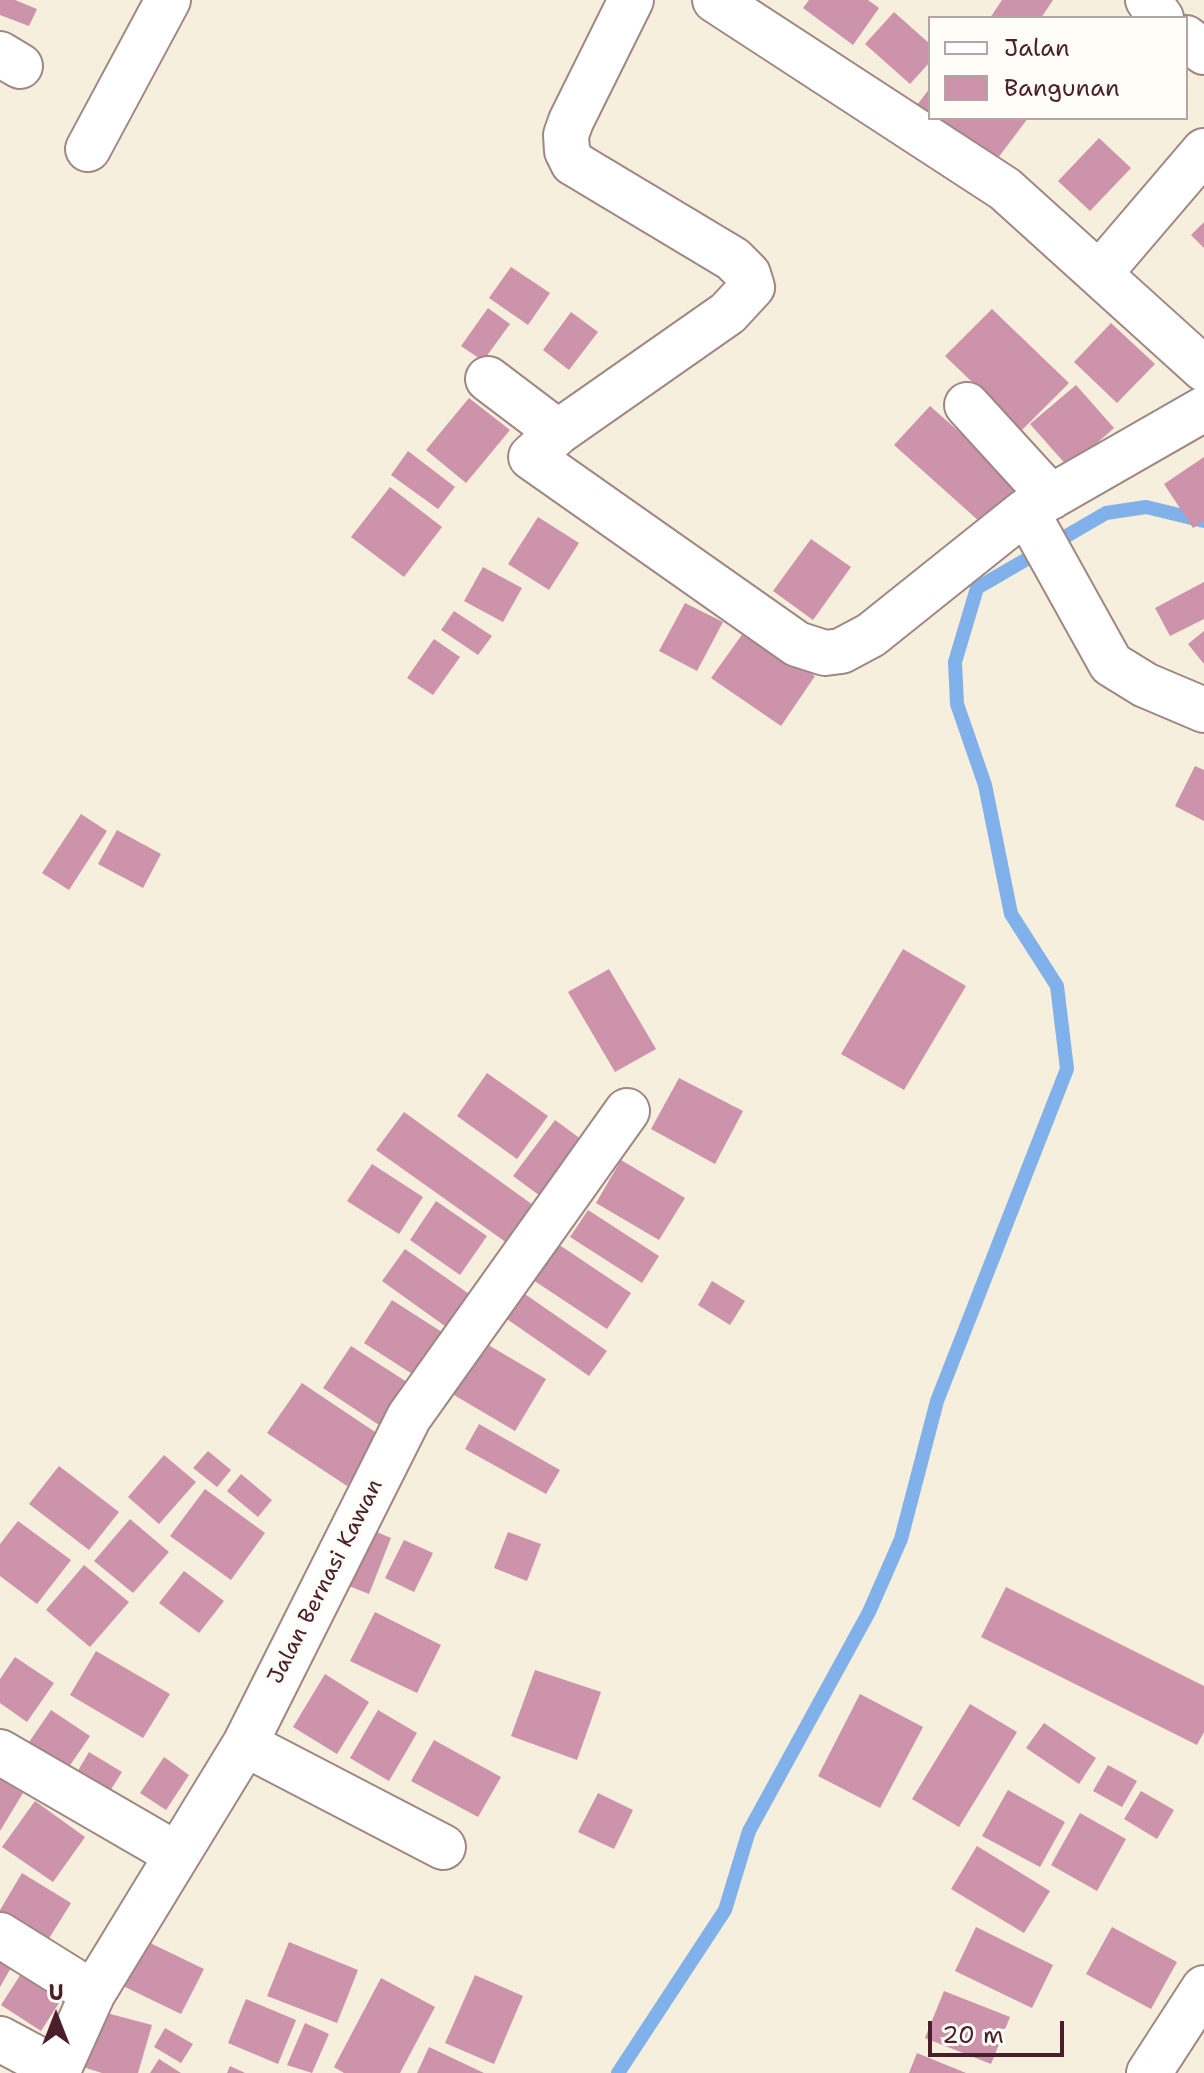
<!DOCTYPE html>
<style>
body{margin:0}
#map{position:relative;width:1204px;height:2073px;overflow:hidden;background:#f7efdd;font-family:"Shantell Sans",sans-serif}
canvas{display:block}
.legend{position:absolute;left:928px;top:16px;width:260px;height:104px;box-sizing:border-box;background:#fdfcf7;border:2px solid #b5a4a5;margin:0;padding:10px 14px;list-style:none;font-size:24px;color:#4a1f2b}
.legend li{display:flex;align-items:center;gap:16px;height:40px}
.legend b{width:40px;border:2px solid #b5a4a5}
.north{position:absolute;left:16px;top:1977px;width:80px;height:80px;-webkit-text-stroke:6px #fdfcf7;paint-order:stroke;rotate:0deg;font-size:22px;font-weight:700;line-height:32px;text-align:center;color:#4a1f2b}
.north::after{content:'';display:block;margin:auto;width:28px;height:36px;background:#4a1f2b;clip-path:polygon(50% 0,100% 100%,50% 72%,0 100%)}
.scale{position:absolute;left:928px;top:2021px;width:136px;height:36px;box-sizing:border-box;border:4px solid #4a1f2b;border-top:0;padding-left:10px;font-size:24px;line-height:28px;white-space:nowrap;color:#4a1f2b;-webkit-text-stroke:6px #fdfcf7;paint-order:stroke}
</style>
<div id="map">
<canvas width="1204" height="2073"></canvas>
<ul class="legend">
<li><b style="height:10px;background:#fff"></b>Jalan</li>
<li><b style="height:22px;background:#cc93aa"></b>Bangunan</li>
</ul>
<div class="north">U</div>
<div class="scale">20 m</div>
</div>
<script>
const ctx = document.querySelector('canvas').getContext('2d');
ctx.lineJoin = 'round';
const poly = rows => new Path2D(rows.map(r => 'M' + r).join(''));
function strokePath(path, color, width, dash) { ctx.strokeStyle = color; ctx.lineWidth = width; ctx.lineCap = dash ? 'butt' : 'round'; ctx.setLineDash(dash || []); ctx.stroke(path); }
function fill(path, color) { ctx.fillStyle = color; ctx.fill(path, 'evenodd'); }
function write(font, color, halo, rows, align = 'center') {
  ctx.font = font + ' "Shantell Sans",sans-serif'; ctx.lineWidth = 7; ctx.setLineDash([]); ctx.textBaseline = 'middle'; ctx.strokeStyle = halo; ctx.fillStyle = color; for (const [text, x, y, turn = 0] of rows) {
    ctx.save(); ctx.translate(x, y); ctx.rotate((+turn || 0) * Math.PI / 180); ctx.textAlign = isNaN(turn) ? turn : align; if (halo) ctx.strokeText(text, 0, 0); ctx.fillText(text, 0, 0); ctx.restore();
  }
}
const stream = poly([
 [618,2073,725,1910,749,1831,869,1612,901,1539,937,1401,1067,1069,1057,986,1011,914,985,785,957,704,955,662,977,588,1106,513,1146,507,1204,521]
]);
const building = poly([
 [0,0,15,0,37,9,29,26,0,15],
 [809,0,868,0,879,8,853,45,803,8],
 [1002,0,1053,0,1041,18,990,18],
 [894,12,930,44,930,62,910,84,865,44],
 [930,88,930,114,917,105],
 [935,118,1028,118,995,162],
 [1099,138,1131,168,1090,211,1058,181],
 [1204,222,1204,248,1191,235],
 [511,267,550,293,528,325,489,298],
 [488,308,510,324,483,361,461,346],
 [992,309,1069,383,1022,430,945,356],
 [571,312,598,332,569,370,543,350],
 [1111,323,1155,364,1117,403,1074,362],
 [1076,385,1114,428,1069,468,1030,424],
 [469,398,510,430,466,483,426,450],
 [930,406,1025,490,989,530,894,445],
 [408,451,455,487,438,509,391,475],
 [1204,457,1204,521,1193,528,1164,484],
 [390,487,442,527,404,577,351,537],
 [538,517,579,543,549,590,508,564],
 [811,539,851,567,813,620,773,591],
 [483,567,522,588,503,622,464,601],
 [1204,582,1204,619,1170,636,1155,608],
 [685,603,723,622,697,671,659,651],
 [454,611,492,636,478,655,441,630],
 [746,629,815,676,781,726,711,678],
 [1204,631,1204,664,1188,644],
 [434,639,460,657,433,695,407,678],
 [1195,766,1204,770,1204,821,1175,806],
 [81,814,107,831,69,890,42,873],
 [117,830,161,854,143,888,98,864],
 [903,949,966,986,904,1090,841,1054],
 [609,969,656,1049,615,1072,568,992],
 [487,1073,548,1116,517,1159,457,1116],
 [679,1078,743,1111,715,1164,651,1129],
 [404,1112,533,1205,507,1243,376,1150],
 [555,1120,589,1145,547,1201,513,1176],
 [621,1160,685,1198,659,1240,596,1203],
 [372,1164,423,1197,399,1234,347,1201],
 [436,1201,487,1236,460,1275,410,1240],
 [588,1210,659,1256,642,1283,570,1237],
 [552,1240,631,1293,607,1329,527,1276],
 [405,1249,472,1296,449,1329,382,1281],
 [712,1281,745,1301,730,1325,698,1305],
 [522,1292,607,1351,589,1376,504,1317],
 [392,1300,448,1336,420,1379,364,1343],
 [485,1343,546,1379,515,1431,454,1395],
 [351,1346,410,1384,382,1427,323,1388],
 [302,1383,381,1436,347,1486,267,1433],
 [479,1424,560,1470,546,1494,465,1449],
 [208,1451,231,1470,217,1487,193,1468],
 [164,1455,196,1482,159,1524,128,1497],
 [59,1466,119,1512,89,1550,29,1504],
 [241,1474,272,1500,258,1517,227,1491],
 [205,1489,265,1533,231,1580,170,1536],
 [130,1519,169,1552,133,1593,94,1561],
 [18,1521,71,1560,37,1604,0,1576,0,1544],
 [372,1530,391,1538,369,1594,349,1586],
 [508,1532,541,1544,527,1581,494,1568],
 [404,1540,433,1553,414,1592,385,1578],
 [84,1565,129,1602,90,1647,46,1610],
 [184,1571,224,1601,199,1633,159,1603],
 [1006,1587,1204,1686,1204,1732,1197,1745,981,1637],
 [375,1612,441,1645,417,1693,350,1661],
 [96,1651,170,1694,143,1738,70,1695],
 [15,1657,54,1683,27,1722,0,1703,0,1679],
 [535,1670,601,1692,577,1760,511,1736],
 [325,1674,369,1702,337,1754,293,1727],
 [860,1694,923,1727,880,1808,818,1776],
 [970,1704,1017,1732,959,1827,912,1799],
 [51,1710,90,1736,64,1774,25,1748],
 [378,1710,417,1733,389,1781,350,1758],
 [1044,1723,1096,1758,1079,1784,1026,1748],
 [434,1740,501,1777,478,1817,411,1781],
 [89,1752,122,1772,105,1799,73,1779],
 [164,1757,189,1775,166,1810,140,1793],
 [1108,1765,1137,1781,1122,1807,1093,1791],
 [0,1779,23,1793,0,1831],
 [1008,1790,1065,1822,1040,1867,982,1836],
 [1141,1791,1174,1810,1157,1839,1124,1819],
 [598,1793,633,1810,614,1849,578,1832],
 [35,1801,85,1837,53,1882,2,1847],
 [1080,1813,1126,1839,1097,1891,1051,1865],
 [977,1846,1050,1891,1024,1933,951,1889],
 [22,1873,71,1903,43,1948,0,1923,0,1910],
 [976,1927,1053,1965,1032,2008,955,1971],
 [1112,1927,1177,1962,1151,2009,1086,1974],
 [146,1941,204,1969,181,2014,123,1986],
 [289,1942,358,1970,337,2023,267,1996],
 [0,1948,17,1957,0,1987],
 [26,1966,66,1992,41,2031,1,2005],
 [475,1975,523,1996,494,2064,445,2043],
 [381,1978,435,2007,400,2073,344,2073,334,2067],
 [944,1991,1010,2017,991,2064,925,2038],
 [246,1999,296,2020,278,2064,228,2043],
 [99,2011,152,2025,138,2073,102,2073,83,2067],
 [305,2023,329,2034,312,2073,287,2065],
 [165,2028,193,2044,181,2063,154,2047],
 [429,2047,484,2073,417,2073],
 [917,2053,966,2073,909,2073],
 [159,2059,181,2073,150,2073],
 [230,2066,245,2073,227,2073]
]);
const minor = poly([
 [631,0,571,121,566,135,567,151,573,163,733,259,748,274,752,287,728,313,558,432,531,457,797,644,825,653,841,651,871,635,1026,511,1204,409],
 [715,0,1005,189,1204,369],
 [1148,0,1161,18],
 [1186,38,1204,52],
 [0,54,20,66],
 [88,149,168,0],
 [1099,274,1204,151],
 [488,379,558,432],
 [967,405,1051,497],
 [1026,511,1111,664,1145,685,1204,710],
 [245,1744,443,1847],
 [0,1752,176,1854],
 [0,1935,93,1993],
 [0,2039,58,2070],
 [57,2073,93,1993,245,1744,409,1417,627,1111],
 [1149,2073,1204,1988]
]);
const streetNames = [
 ["Jalan Bernasi Kawan",326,1582,-63]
];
strokePath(stream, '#80b1eb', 14);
fill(building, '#cc93aa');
strokePath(minor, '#a08784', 48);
strokePath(minor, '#fff', 44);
write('22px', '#4a1f2b', '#fdfcf7', streetNames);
</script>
